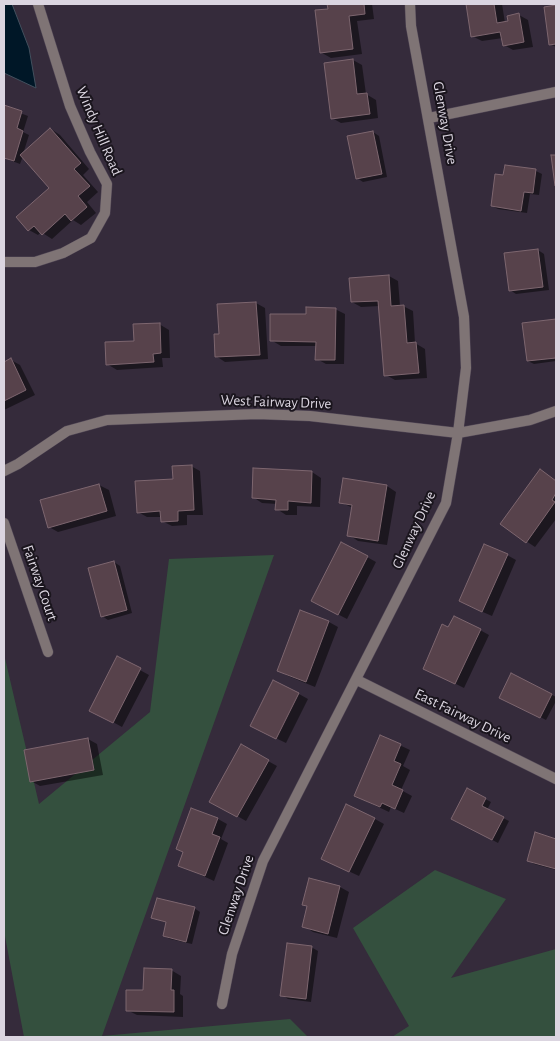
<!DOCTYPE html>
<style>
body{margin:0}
#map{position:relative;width:560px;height:1041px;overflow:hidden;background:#352b3b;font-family:"Alegreya Sans",sans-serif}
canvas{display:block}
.frame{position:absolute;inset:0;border:5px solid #dbd5e0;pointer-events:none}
</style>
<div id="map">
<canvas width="560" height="1041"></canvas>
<div class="frame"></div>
</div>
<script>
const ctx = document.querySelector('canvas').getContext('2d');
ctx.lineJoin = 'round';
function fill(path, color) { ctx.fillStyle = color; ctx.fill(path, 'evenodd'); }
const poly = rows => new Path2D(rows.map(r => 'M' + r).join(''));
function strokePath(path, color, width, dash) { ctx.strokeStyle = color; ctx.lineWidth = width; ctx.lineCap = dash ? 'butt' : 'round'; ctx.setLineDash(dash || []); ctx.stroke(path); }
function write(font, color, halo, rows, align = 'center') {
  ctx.font = font + ' "Alegreya Sans",sans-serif'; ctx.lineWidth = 4; ctx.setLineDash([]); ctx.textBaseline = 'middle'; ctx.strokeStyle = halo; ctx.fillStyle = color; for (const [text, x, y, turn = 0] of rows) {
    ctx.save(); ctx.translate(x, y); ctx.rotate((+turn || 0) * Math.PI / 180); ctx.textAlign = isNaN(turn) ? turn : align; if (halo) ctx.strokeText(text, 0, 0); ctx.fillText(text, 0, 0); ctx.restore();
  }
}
const green = poly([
 [274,555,102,1036,290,1019,308,1037,24,1037,4,931,4,654,39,804,150,712,169,559],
 [435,870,506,899,451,978,556,949,556,1037,392,1037,409,1026,353,928]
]);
const water = poly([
 [4,4,12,4,29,48,36,88,4,73,4,4]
]);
const shadow = poly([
 [329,4,372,4,374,19,357,21,362,54,331,58,322,53,329,10],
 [467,4,502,4,505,23,519,15,528,20,533,47,513,50,504,45,503,38,482,41,472,36],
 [556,6,556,47,550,44,546,8],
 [353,60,362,65,366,94,376,100,378,118,341,123,332,118],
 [4,107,28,116,23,132,29,135,23,154,51,129,60,135,89,169,83,175,98,192,87,202,96,213,81,225,73,220,52,239,41,232,38,235,29,230,51,188,23,156,20,164,4,158],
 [373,132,379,136,387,177,363,182,357,178],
 [506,167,536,171,542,174,539,195,530,194,527,213,498,209,492,206,504,177],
 [538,250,544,254,549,290,516,294,510,290,505,254],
 [389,276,398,281,400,306,403,306,413,311,415,343,425,349,427,378,395,380,386,375,380,306,361,307,352,302],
 [256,303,265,308,268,359,225,362,216,356,220,335,219,305],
 [335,309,345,314,344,364,326,364,317,359,317,346,281,346,271,340,307,316],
 [556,320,556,361,534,364,528,361,524,324],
 [159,324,169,330,170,358,162,358,163,367,117,370,107,364],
 [11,360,20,365,35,395,4,410,4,363],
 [191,466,200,471,203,515,187,515,187,525,172,526,162,521,162,517,147,517,138,512],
 [541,471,556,481,556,519,535,547,526,541],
 [312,472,321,478,320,507,297,506,297,515,286,515,277,509,277,504,262,503,253,497],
 [99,485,109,490,116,516,58,532,49,527,42,501],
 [387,486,396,492,387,545,358,541,349,535,353,508,340,502],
 [507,555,516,560,492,616,469,606],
 [367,557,376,562,347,619,322,606],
 [114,562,120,566,132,613,108,620,102,616],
 [329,622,338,627,315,687,288,676,279,671],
 [449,629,480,630,489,635,464,688,434,673],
 [118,658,149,675,122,727,100,715],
 [512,674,556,697,556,701,546,720,507,700],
 [299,694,308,699,286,743,261,731],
 [380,736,410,750,403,766,410,770,401,790,412,796,404,813,391,807,389,812,355,796],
 [88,739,97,744,103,775,40,786,31,781],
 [241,746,277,766,246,821,211,801],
 [468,790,491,802,487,810,509,821,498,843,459,822],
 [192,810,218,819,227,824,221,839,228,843,214,881,179,865,184,852],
 [375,819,384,824,359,876,331,863],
 [536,834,556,840,556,870,534,864,528,860],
 [310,879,340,887,349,892,337,938,313,932,304,926,308,907],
 [194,908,200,912,192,944,170,939,164,936,167,923,153,918],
 [311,947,318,951,311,1002,288,999,282,995],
 [171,970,181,976,180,994,183,996,183,1017,137,1015,127,1010,144,991]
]);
const building = poly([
 [327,4,364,4,365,14,349,16,353,49,320,53,315,10,328,9,327,4],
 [466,4,494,4,497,23,508,21,507,16,519,13,524,42,503,46,500,32,471,37,466,4],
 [556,5,556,44,549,45,544,7,556,5],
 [353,59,357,94,367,93,370,114,331,119,324,63,353,59],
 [4,105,22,111,17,128,23,131,14,161,4,158,4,105],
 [50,128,81,163,74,169,90,186,78,196,87,207,71,221,65,214,42,235,34,226,28,231,16,217,49,188,20,155,50,128],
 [373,131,382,174,356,179,347,136,373,131],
 [551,155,556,155,556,186,555,186,551,155],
 [505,165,536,169,533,193,524,192,521,211,491,206,495,174,503,175,505,165],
 [538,249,543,287,509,291,504,253,538,249],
 [389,275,391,306,404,305,407,343,416,342,419,373,384,376,378,301,351,302,349,278,389,275],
 [256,302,260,355,215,357,214,334,219,334,217,304,256,302],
 [306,307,336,308,335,360,315,360,316,342,270,341,270,314,306,314,306,307],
 [556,319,556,358,527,361,522,323,556,319],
 [160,323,161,353,153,354,154,362,106,365,105,342,134,341,133,324,160,323],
 [11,358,26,390,4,401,4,362,11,358],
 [192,465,194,510,178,511,178,521,161,522,160,511,137,513,135,481,173,479,172,466,192,465],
 [253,468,312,471,311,503,288,501,288,510,275,510,276,500,252,498,253,468],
 [540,469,556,481,556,493,552,500,555,502,526,543,500,524,540,469],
 [343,478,387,485,378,541,347,536,352,505,339,503,343,478],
 [99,484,107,511,48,528,40,500,99,484],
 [341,542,368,556,338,615,311,601,341,542],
 [484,544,508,554,482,612,459,601,484,544],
 [114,561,127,610,101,617,88,568,114,561],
 [300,610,329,621,306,682,277,671,300,610],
 [454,616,481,629,455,684,423,669,442,624,448,627,454,616],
 [117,656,141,668,113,723,89,711,117,656],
 [511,673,552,694,540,718,499,698,511,673],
 [273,680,299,693,276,739,250,726,273,680],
 [380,735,401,744,394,761,401,764,392,785,403,790,395,809,382,803,380,807,354,796,380,735],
 [88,738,94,770,30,782,24,750,88,738],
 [241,744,269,760,237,817,209,802,241,744],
 [467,788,486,798,482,806,504,817,492,840,451,819,467,788],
 [346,804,375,818,349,872,321,859,346,804],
 [191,808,218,818,212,834,220,837,205,876,178,866,183,852,176,849,191,808],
 [535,832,556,839,556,869,527,861,535,832],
 [309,878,340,886,328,934,302,927,307,906,302,905,309,878],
 [157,898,195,907,186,942,163,936,166,922,151,918,157,898],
 [287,943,312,946,306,999,280,996,287,943],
 [144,968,172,969,171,990,174,990,174,1012,126,1011,126,990,143,990,144,968]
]);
const minor = poly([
 [429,118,556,92],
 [4,262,35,262,63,253,91,238,105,213,107,184,90,152,70,106,38,4],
 [4,471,18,464,67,431,107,420,257,414,310,416,458,433,530,420,556,411],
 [4,523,48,652],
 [357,680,556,779],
 [222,1004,232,954,263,861,446,503,458,433,466,368,464,317,411,26,410,4]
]);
const streetNames = [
 ["Glenway Drive",445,123,80],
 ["Windy Hill Road",99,131,67],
 ["West Fairway Drive",276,402,2],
 ["Glenway Drive",414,530,-65],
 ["Fairway Court",40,583,71],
 ["East Fairway Drive",463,716,26],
 ["Glenway Drive",236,895,-71]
];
fill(green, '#34503e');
fill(water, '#001727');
strokePath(water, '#42505e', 1);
fill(shadow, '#0007');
fill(building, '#57424b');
strokePath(building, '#7d666f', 1);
strokePath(minor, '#504655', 11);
strokePath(minor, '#7f7475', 10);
write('15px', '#dbd5e0', '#1a151d', streetNames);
</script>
